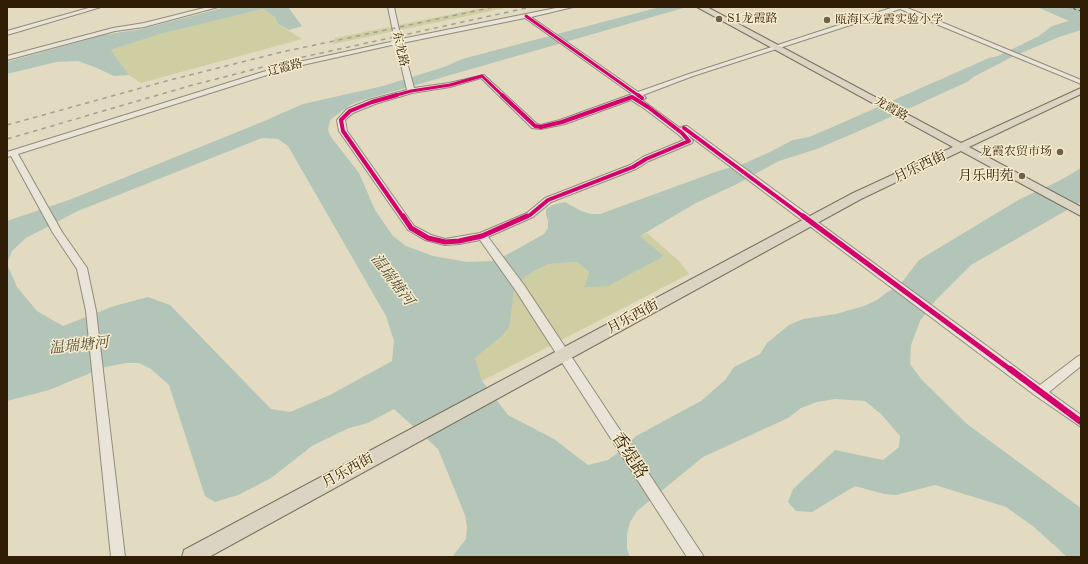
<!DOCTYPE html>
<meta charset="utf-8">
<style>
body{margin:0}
#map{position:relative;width:1088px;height:564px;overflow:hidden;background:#e3dbc1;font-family:"Old Standard TT",serif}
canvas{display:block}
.frame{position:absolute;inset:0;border:8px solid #301d05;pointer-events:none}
</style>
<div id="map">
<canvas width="1088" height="564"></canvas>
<div class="frame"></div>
</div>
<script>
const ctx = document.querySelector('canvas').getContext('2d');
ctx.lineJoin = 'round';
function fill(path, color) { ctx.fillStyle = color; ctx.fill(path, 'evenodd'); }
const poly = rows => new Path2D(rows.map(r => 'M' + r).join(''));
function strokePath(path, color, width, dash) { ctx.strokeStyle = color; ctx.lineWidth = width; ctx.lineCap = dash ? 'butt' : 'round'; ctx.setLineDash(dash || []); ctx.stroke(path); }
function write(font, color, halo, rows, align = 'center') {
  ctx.font = font + ' "Old Standard TT","Noto Serif SC",serif'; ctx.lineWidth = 3; ctx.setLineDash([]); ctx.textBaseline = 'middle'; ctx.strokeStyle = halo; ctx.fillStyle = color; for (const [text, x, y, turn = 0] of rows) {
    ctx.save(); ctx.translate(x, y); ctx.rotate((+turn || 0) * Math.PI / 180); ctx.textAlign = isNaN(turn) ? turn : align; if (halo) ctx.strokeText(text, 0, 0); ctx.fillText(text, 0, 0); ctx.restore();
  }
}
const green = poly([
 [487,7,510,7,333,44,335,38],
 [263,9,275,17,278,24,302,39,141,83,129,75,111,50,160,34],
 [647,233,679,261,689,274,482,381,475,358,501,337,517,284,532,272,549,264,577,262,589,272,664,256,640,236]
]);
const water = poly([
 [226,7,288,7,302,26,289,30,278,24,275,17,263,9,160,34,111,50,129,75,114,76,97,68,78,61,56,62,7,74,7,62,103,35,142,29],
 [660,7,687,7,360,101,350,105,330,120,328,130,331,137,359,173,375,210,393,236,406,246,433,256,467,262,491,261,501,258,544,234,548,228,548,221,546,215,546,209,553,205,565,202,581,211,591,214,600,214,718,171,743,164,770,152,793,140,809,137,828,129,989,58,998,56,1039,36,1052,26,1069,21,1037,7,1081,7,1081,30,1059,37,1010,58,975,76,967,82,875,124,817,149,779,161,735,185,696,203,640,236,664,256,608,286,585,287,589,272,577,262,549,264,532,272,517,284,514,292,509,327,501,337,475,358,482,381,508,415,554,439,588,465,608,460,623,449,636,436,701,401,725,380,734,367,760,354,767,343,789,325,803,319,836,314,864,306,877,300,886,293,899,286,919,260,1020,199,1059,181,1081,168,1081,202,971,265,935,301,920,321,911,345,910,364,922,380,967,424,1081,508,1081,557,1067,557,1034,527,1006,507,935,485,896,495,884,494,855,486,812,512,796,511,788,502,793,489,835,450,883,460,899,447,900,436,881,414,865,401,835,399,817,402,801,408,788,418,703,457,637,511,630,522,627,534,627,549,630,557,452,557,466,539,467,527,465,515,438,449,394,409,368,423,349,428,312,446,271,478,238,495,215,502,205,496,169,385,151,369,139,363,126,363,105,367,49,390,7,401,7,221,69,200,262,122,303,104,383,86,444,67,462,59],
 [262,138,278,139,288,146,386,316,394,341,392,361,330,395,290,412,271,409,170,305,148,297,114,306,63,326,37,311,17,287,7,264,12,251,26,238,78,211]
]);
const ferry = poly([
 [1068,7,1081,11]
]);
const minor = poly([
 [92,7,101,7,7,35,7,31,92,7],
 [208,7,218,7,144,27,115,31,7,60,7,56,113,28,144,23,208,7],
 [388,7,394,7,401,39,561,7,573,7,531,17,638,92,689,74,894,7,905,7,1081,80,1081,84,1079,83,900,9,693,76,643,95,646,98,642,100,680,128,684,126,687,126,1040,385,1077,357,1081,355,1081,366,1049,392,1081,415,1081,427,1036,396,687,134,693,141,692,143,649,161,636,169,551,202,533,217,488,237,524,285,704,557,687,557,516,291,480,240,459,244,445,245,425,240,408,230,339,131,337,120,347,109,369,100,407,90,396,44,289,68,18,154,62,232,87,268,96,311,125,557,111,557,86,311,77,269,53,233,11,156,7,157,7,152,285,65,395,41,388,7],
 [525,18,632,94,560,120,541,125,537,124,484,75,449,83,414,88,402,43,525,18],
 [481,78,532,128,541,129,565,124,631,100,645,109,679,135,684,140,643,157,630,165,545,198,527,213,480,233,445,239,431,235,414,226,347,131,345,120,353,113,375,104,412,93,450,87,481,78]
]);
const major = poly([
 [697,7,707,7,961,143,1081,88,1081,94,969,147,1081,207,1081,216,961,151,861,199,209,557,182,557,184,550,853,193,953,147,697,7]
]);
const rail = poly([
 [7,125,170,80,282,52,494,7],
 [7,139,189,86,294,59,531,7]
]);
const minorBridge = poly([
 [394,43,402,41]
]);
const cyclewayFar3 = poly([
 [526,16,639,96],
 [393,96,411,91,450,85,482,76,503,96]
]);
const cyclewayFar2 = poly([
 [397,95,372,102,350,111,341,120,343,131,403,217],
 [502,95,535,126,541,127,562,122,632,97,648,107,682,133,689,141,646,159,633,167,548,200,530,215,525,217],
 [638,95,642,98],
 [684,128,804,217]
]);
const cyclewayFar1 = poly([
 [403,216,411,228,428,238,445,242,459,241,482,236,527,216],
 [803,216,1011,370]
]);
const cycleway = poly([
 [1010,369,1081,422]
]);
const markers = [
 [719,19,4,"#6f6047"],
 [827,20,4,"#6f6047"],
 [1060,152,4,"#6f6047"],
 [1022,176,4,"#6f6047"]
];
const farPoinames = [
 ["S1龙霞路",727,19],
 ["瓯海区龙霞实验小学",835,20],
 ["龙霞农贸市场",1052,152,"right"]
];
const farStreetnames = [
 ["东龙路",400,49,77],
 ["辽霞路",285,68,-15],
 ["龙霞路",891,109,29]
];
const streetNames = [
 ["月乐西街",920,167,-25],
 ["月乐西街",633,317,-28],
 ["月乐西街",348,471,-29]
];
const poiNames = [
 ["月乐明苑",1014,176]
];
const waterNames = [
 ["温瑞塘河",392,280,53],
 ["温瑞塘河",79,346,-6]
];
const nearStreetnames = [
 ["香缇路",629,456,57]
];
fill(green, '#cfcda2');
fill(water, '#b2c5b8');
strokePath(ferry, '#514d3a', 1, [3, 2.5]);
strokePath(minor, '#928b7a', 2);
strokePath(major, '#797161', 2);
fill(minor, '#e8e4d7');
fill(major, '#dbd4c2');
strokePath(rail, '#a49f93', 1.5, [4.5, 4.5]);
strokePath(minorBridge, '#928b7a', 8, []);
strokePath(minorBridge, '#e8e4d7', 6);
strokePath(cyclewayFar3, '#d6006c', 3);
strokePath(cyclewayFar2, '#d6006c', 4);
strokePath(cyclewayFar1, '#d6006c', 5);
strokePath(cycleway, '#d6006c', 6);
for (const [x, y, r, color] of markers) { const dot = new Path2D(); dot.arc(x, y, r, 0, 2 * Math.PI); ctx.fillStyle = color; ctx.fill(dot); strokePath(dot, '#f7eccd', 1.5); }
write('12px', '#301d05', '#f7eccd', farPoinames, 'left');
write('12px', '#301d05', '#f7eccd', farStreetnames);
write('14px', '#301d05', '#f7eccd', streetNames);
write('14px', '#301d05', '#f7eccd', poiNames, 'right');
write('italic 15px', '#514d3a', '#f7eccd', waterNames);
write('17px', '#301d05', '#f7eccd', nearStreetnames);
</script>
